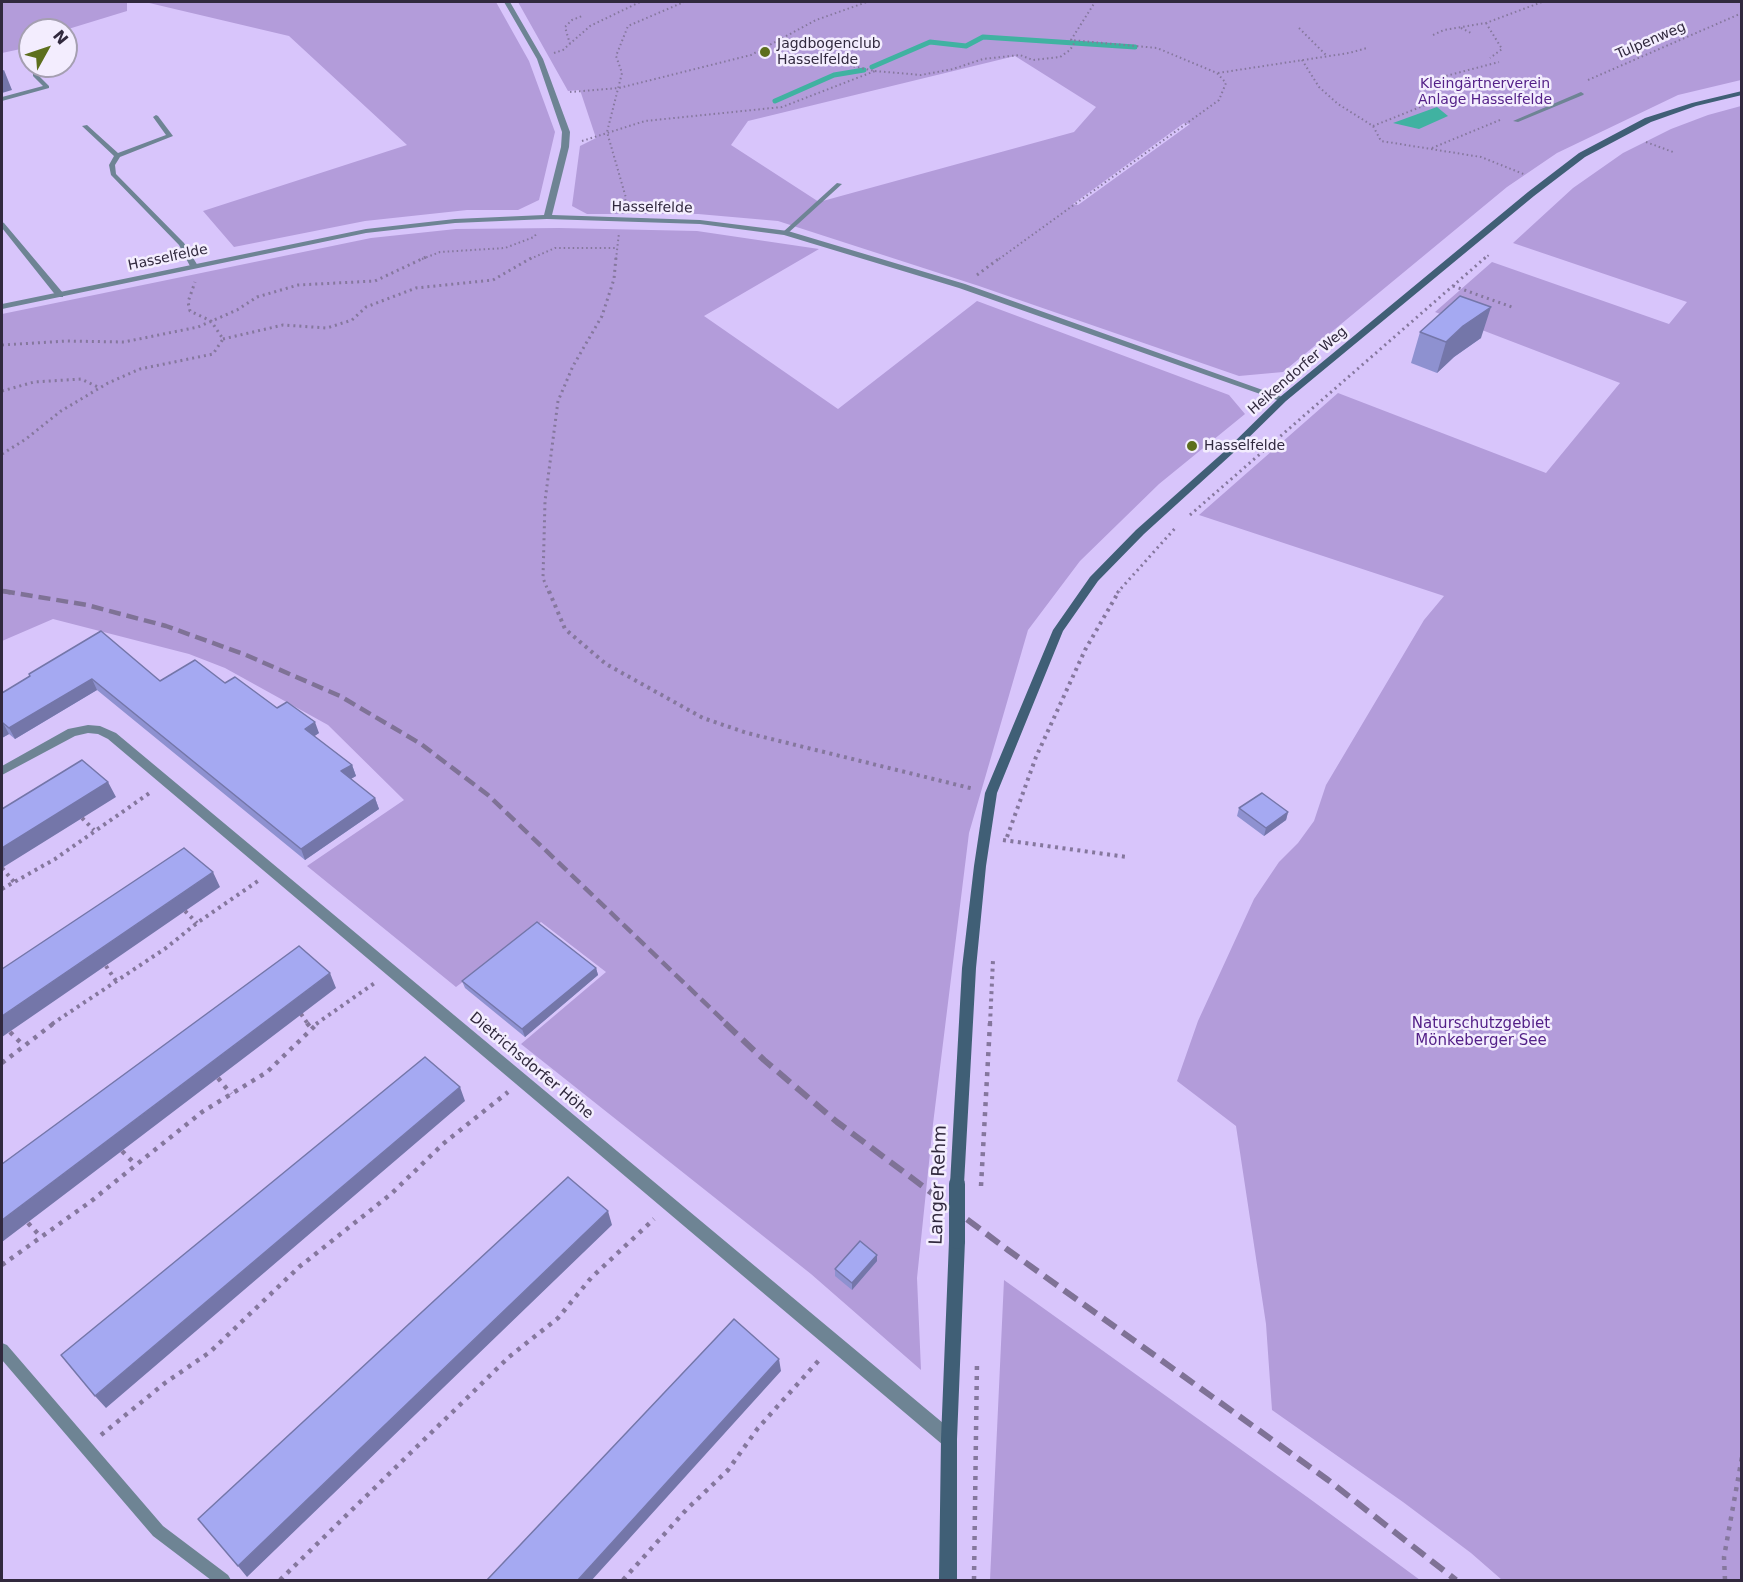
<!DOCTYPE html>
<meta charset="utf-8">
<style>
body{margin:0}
#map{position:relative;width:1743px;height:1582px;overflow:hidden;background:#d8c5fb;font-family:"DejaVu Sans",sans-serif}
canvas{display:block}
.frame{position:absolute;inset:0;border:3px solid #31293e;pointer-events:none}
.north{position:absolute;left:18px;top:18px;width:60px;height:60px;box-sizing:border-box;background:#f3edfe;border:2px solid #a59fb1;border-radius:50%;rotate:50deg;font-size:16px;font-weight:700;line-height:24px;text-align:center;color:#31293e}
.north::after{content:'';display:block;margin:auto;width:21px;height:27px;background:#5d6f1d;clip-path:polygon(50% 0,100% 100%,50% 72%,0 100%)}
</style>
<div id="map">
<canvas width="1743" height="1582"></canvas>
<div class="frame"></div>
<div class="north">N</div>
</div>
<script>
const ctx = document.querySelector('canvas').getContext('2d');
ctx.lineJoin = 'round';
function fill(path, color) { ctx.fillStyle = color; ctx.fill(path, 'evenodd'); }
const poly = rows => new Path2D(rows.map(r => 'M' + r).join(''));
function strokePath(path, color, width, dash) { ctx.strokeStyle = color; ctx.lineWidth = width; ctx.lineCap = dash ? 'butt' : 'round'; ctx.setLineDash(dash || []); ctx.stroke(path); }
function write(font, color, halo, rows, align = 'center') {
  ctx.font = font + ' "DejaVu Sans",sans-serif'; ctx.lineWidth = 5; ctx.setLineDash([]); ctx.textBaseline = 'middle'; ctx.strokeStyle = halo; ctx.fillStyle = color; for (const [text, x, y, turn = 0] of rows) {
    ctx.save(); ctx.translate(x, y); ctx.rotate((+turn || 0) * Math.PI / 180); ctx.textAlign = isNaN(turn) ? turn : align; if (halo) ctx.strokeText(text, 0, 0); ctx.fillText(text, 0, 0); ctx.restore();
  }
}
const green = poly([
 [2,2,127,2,127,11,65,30,30,30,30,47,2,53],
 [145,2,496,2,529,61,555,132,539,200,518,210,467,210,365,221,234,247,203,211,407,145,289,36],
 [518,2,1741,2,1741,80,1678,95,1557,153,1507,187,1283,372,1239,376,979,286,778,221,698,214,587,214,572,206,580,146,596,138,580,90,568,91],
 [1015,56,1096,107,1074,132,819,202,731,145,748,121],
 [1184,123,1190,124,1078,205,1073,204],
 [1741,106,1741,1580,1502,1580,1471,1553,1403,1502,1272,1410,1266,1324,1236,1126,1177,1081,1198,1021,1254,899,1279,862,1298,843,1314,821,1326,785,1424,620,1444,596,1199,515,1338,393,1546,473,1620,383,1435,312,1492,262,1669,324,1687,302,1513,243,1573,188,1623,153,1671,129,1708,115],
 [559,228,697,231,819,249,704,316,838,409,977,301,1229,395,1245,414,1159,484,1080,561,1028,630,969,833,933,1124,917,1278,921,1370,811,1274,521,1044,606,972,541,922,456,987,307,866,404,800,328,725,225,668,189,654,53,619,2,641,2,314,371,238,456,229],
 [1004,1280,1310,1499,1420,1580,990,1580]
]);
const water = poly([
 [1437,107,1448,116,1419,129,1393,123]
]);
const stream = poly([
 [872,67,930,42,966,46,983,37,1135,47],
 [775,101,834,75,864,70]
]);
const pathFar3 = poly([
 [1486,23,1502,49,1490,58],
 [1299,28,1327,56],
 [1461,28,1471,33],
 [1433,35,1444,30,1486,23,1542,2],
 [570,44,565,27,572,20,582,16],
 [554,53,563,50,590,26,640,2],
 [1302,60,1319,87,1338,104,1373,126,1381,141,1481,157,1526,175],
 [875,71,921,75,953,69,983,59,1020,55,1033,60,1060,57,1070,50,1075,42],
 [1218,73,1349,53,1367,48],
 [1588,80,1742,13],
 [570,92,619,88,751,55,816,20,867,2],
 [1373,126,1438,100,1441,94,1435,84,1438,78,1499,62],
 [582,141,645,121,782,107,875,71,852,66],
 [1646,142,1673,152],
 [1432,148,1500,120],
 [624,205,626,198,607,132,622,73,616,56,628,26,684,2],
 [422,259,440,252,505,248,534,237,537,233],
 [530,259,555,248,617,248],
 [616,259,619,233],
 [999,259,1219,100,1226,83,1217,73,1157,48,1071,40,1095,2],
 [1484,259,1490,254]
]);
const pathFar2 = poly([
 [977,275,1001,257],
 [1453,286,1512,307],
 [223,339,283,325,327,328,352,320,366,307,416,288,493,280,533,257],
 [2,345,66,341,124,342,198,327,237,310,257,297,298,285,375,281,426,257],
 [2,391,34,382,81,379,100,388],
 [2,454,26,439,61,411,108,383,140,369,213,354,223,339,211,321,190,311,188,302,195,282],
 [1190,515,1486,257],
 [549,593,543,578,545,501,558,401,573,366,602,316,614,279,616,257],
 [1117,593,1177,526]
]);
const pathFar1 = poly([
 [549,591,565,629,606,664,703,718,747,733,974,789],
 [82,818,94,830],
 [1007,837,1036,757,1085,650,1119,591],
 [1003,840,1127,857],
 [2,868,14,882],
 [2,889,55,859,151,792],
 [185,911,197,923],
 [106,966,116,981],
 [301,1014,308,1024],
 [52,1024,166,948,197,923,258,881],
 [316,1024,376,982],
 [990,1024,993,960]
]);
const path = poly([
 [307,1023,311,1028],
 [10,1032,23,1045],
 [2,1063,54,1023],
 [218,1078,231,1094],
 [122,1151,135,1164],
 [981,1186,990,1023],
 [28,1223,40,1236],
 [2,1265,90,1202,202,1112,267,1072,318,1023],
 [101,1435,165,1383,210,1352,299,1267,391,1194,443,1144,508,1092],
 [280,1580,509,1357,558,1318,591,1278,654,1219],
 [623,1580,686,1510,728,1470,758,1428,820,1359],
 [974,1580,977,1362],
 [1725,1580,1724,1557,1742,1457]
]);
const lane = poly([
 [33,74,37,74,49,86,49,88,2,101,2,97,43,86,33,76,33,74],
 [1581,92,1584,94,1583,95,1518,122,1513,121,1581,92],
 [156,115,158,116,173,136,120,157,115,165,116,174,184,243,198,266,197,268,191,268,179,245,111,175,109,165,114,156,82,126,87,125,118,153,166,135,153,117,156,115],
 [837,183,842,184,787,234,783,234,783,232,837,183],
 [2,222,4,223,63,293,63,297,57,297,2,228,2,222],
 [2,1343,7,1345,163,1526,228,1575,231,1580,211,1580,153,1536,2,1360,2,1343]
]);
const street = poly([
 [504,2,510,2,543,59,570,132,569,147,552,215,700,220,788,231,965,284,1288,399,1283,402,1280,401,959,288,784,235,700,224,547,219,455,223,366,233,2,309,2,304,366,229,455,219,544,215,561,147,562,132,537,59,504,2],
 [88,725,100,726,116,733,955,1433,957,1439,955,1445,949,1447,943,1445,108,739,98,734,88,733,75,736,2,775,2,766,68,729,88,725]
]);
const secondary = poly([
 [1742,91,1742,95,1696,106,1651,122,1585,157,1534,196,1286,401,1232,454,1144,534,1098,581,1063,631,997,793,986,866,976,968,964,1184,962,1189,957,1191,952,1189,950,1184,962,968,974,866,985,793,1053,630,1090,577,1136,530,1226,450,1280,397,1528,192,1579,153,1645,118,1692,103,1742,91],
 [957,1234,962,1236,965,1241,957,1439,957,1580,939,1580,941,1439,949,1241,952,1236,957,1234]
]);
const railFar2 = poly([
 [2,591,12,593]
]);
const railFar1 = poly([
 [3,591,87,605,166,626,246,655,340,696,421,744,488,795,727,1024]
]);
const rail = poly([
 [725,1023,764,1060,837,1122,1008,1250,1328,1480,1456,1580]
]);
const secondaryBridge = poly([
 [957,1184,957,1241]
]);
const wall = poly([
 [1420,332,1481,338,1454,357,1437,373,1411,363],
 [29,674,225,683,277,708,319,733,314,736,352,765,356,776,351,779,375,798,379,809,305,860,97,690,15,739,9,734,2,738,2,693,30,676],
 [1239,808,1288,812,1286,820,1264,836,1237,816],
 [596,968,598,975,525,1037,465,988,462,981],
 [877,1255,877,1261,852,1290,835,1276,835,1269]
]);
const shadedWall = poly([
 [4,70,12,90,2,93,2,71],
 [1491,307,1481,338,1454,357,1437,373,1446,342,1463,326],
 [92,679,97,690,15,739,9,728],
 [315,722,319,733,309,740,305,729],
 [2,723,3,723,9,734,2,738],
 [352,765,356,776,345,782,341,771],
 [108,782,116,797,2,868,2,848],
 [375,798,379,809,305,860,301,849],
 [1288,812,1286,820,1264,836,1266,828],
 [213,872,220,887,2,1037,2,1016],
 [596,968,598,975,525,1037,522,1029],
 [330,973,336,988,2,1242,2,1220],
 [460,1087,465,1101,106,1408,95,1396],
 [608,1211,612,1225,247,1577,238,1566],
 [877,1255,877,1261,852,1290,852,1283],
 [779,1359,781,1371,591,1581,577,1581]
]);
const building = poly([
 [1460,296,1491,307,1463,326,1446,342,1420,332,1460,296],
 [101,631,160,681,195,660,225,683,235,677,277,708,287,702,315,722,305,729,352,765,341,771,375,798,301,849,92,679,9,728,3,723,2,723,2,693,30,676,29,674,101,631],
 [82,760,108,782,2,848,2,809,82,760],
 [1262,793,1288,812,1266,828,1239,808,1262,793],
 [184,848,213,872,2,1016,2,969,184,848],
 [537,922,596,968,522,1029,462,981,537,922],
 [299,946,330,973,2,1220,2,1164,299,946],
 [425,1057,460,1087,95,1396,61,1355,425,1057],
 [568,1177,608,1211,238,1566,198,1519,568,1177],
 [860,1241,877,1255,852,1283,835,1269,860,1241],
 [734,1319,779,1359,577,1581,486,1581,734,1319]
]);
const markers = [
 [765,52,6,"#5d6f1d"],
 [1192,446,6,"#5d6f1d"]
];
const farStreetnames = [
 ["Tulpenweg",1651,41,-23],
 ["Hasselfelde",652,208,1],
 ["Hasselfelde",168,258,-12],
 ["Heikendorfer Weg",1298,371,-41]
];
const farPoinames = [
 ["Jagdbogenclub",777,44],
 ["Hasselfelde",777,60],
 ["Hasselfelde",1204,446]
];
const farParknames = [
 ["Kleingärtnerverein",1485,84],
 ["Anlage Hasselfelde",1485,100]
];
const parkNames = [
 ["Naturschutzgebiet",1481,1024],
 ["Mönkeberger See",1481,1041]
];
const streetNames = [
 ["Dietrichsdorfer Höhe",531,1066,40]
];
const nearStreetnames = [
 ["Langer Rehm",939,1185,-88]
];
fill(green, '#b39cda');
fill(water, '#40b2a1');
strokePath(stream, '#40b2a1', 5);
strokePath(pathFar3, '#85779d', 2, [1.5, 3]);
strokePath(pathFar2, '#85779d', 3, [2, 4]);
strokePath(pathFar1, '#85779d', 4, [3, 4.5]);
strokePath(path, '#85779d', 4.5, [4, 6]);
fill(lane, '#6e8494');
fill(street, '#6e8494');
fill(secondary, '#405f76');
strokePath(railFar2, '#7f7296', 4, [9, 4.5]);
strokePath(railFar1, '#7f7296', 4.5, [12, 6]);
strokePath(rail, '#7f7296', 6, [16, 8]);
strokePath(secondaryBridge, '#405f76', 16);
fill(wall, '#8e91d0');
fill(shadedWall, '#7476a9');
fill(building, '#a5a9f2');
strokePath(building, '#7476a9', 1.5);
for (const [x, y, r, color] of markers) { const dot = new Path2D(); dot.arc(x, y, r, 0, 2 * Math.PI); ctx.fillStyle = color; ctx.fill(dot); strokePath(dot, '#f3edfe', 2); }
write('14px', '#31293e', '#f3edfe', farStreetnames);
write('14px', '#31293e', '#f3edfe', farPoinames, 'left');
write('14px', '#542188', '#f3edfe', farParknames);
write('15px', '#542188', '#f3edfe', parkNames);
write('15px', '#31293e', '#f3edfe', streetNames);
write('18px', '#31293e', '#f3edfe', nearStreetnames);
</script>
